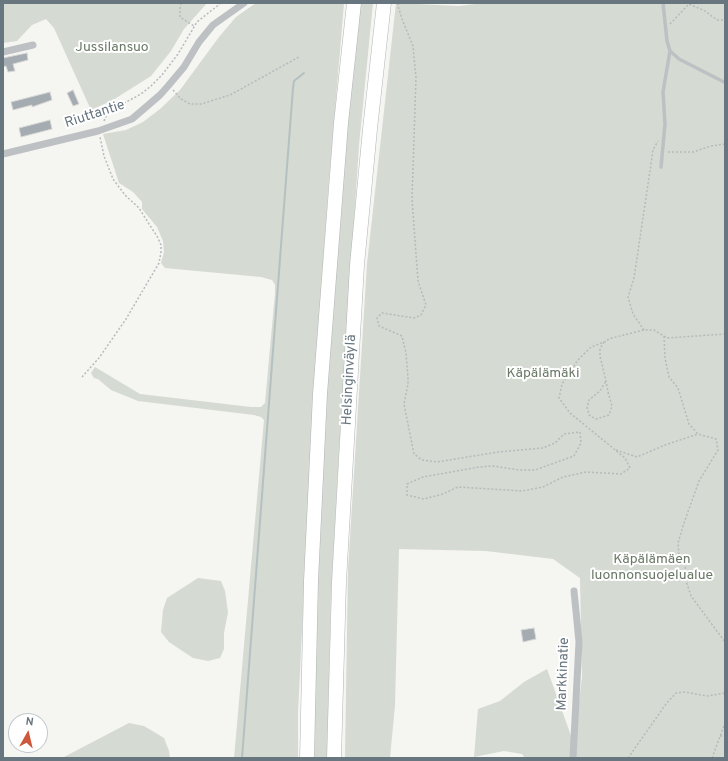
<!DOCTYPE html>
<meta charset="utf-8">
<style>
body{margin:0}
#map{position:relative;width:728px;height:761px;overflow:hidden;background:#f5f5f2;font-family:Overpass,sans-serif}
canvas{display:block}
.frame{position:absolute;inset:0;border:4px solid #687680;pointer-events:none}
.north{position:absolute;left:8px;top:713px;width:40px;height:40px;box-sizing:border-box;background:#fff;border:1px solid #c3c8cc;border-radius:50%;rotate:8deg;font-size:11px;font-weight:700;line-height:16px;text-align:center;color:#687680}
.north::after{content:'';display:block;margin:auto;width:14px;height:18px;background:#cd583b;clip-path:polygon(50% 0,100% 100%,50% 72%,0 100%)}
</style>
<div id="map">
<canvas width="728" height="761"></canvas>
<div class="frame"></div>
<div class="north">N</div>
</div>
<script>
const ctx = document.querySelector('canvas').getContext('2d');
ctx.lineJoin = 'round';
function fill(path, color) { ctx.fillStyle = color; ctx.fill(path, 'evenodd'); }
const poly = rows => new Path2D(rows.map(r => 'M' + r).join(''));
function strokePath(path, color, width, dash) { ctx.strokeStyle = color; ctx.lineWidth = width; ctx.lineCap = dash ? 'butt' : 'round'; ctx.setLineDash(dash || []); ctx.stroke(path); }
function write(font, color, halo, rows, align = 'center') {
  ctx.font = font + ' Overpass,sans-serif'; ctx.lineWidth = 4; ctx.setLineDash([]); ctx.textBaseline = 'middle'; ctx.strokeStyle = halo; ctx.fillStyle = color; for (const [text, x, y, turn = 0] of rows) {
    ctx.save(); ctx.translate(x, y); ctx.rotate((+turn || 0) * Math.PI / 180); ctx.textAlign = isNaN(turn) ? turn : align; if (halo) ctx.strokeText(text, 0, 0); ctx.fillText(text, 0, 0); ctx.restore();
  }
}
const green = poly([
 [3,3,207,3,184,29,171,51,151,76,113,100,91,110,54,28,46,19,32,25,17,41,3,43],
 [258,3,344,3,328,193,312,423,298,713,298,758,234,758,264,420,261,417,254,415,138,401,111,390,98,379,94,378,91,373,95,367,140,394,251,407,261,407,265,403,275,293,275,285,272,280,261,277,165,268,161,263,164,252,163,241,157,227,142,209,142,202,133,192,119,183,103,134,126,130,143,122,160,109,180,90,219,37,236,17,253,5],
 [359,3,373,3,359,145,339,452,331,597,327,758,312,758,316,560,324,406,339,208],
 [396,3,459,6,484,3,725,3,725,758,525,758,522,754,504,751,474,757,478,709,500,701,524,682,547,669,574,744,582,677,580,578,553,559,486,551,399,549,395,705,390,758,345,758,348,570,367,264],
 [198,578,221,581,225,591,228,612,224,633,224,649,220,658,208,661,193,658,169,642,161,632,163,610,167,598],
 [129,723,144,726,164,738,169,751,170,758,62,758]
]);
const stream = poly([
 [242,758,293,88,294,81,304,73]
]);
const building = poly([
 [27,53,28,60,13,64,15,71,8,72,6,66,3,67,3,58,27,53],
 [73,90,79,104,73,106,67,93,73,90],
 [50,92,52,100,32,107,32,105,13,110,11,102,50,92],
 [50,120,52,129,21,137,19,128,50,120],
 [534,628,536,639,523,642,521,630,534,628]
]);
const path = poly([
 [181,3,180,9,180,17,194,26],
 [398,3,398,6,402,19,413,46,416,78,412,199,418,281,426,305,421,315,414,318,382,313,377,318,379,326,402,336,406,353,408,378,408,384,404,404,414,454,422,460,437,462,498,452,543,448,555,443,564,434,580,432,581,443,574,456,535,470,519,470,493,466,479,467,423,477,407,484,407,495,424,499,443,494,458,487,522,491,543,487,563,477,586,472,621,474,630,468,625,458,570,413,559,398,562,384,578,360,591,347,607,341],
 [670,24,689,4,705,11,717,20,725,20],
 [173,90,181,99,190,104,201,104,230,95,299,57],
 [104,121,108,112,141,94,151,86,162,75,178,54,197,22,221,3],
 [668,152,693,152,711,146,725,144],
 [644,330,633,314,628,297,634,278,651,164,653,150,658,141],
 [664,336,665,358,669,377,678,388,689,424,698,434,716,439,718,450,699,481,684,523,678,543,679,555,685,565,687,584,691,596,725,642],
 [607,340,612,338,644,330,654,330,667,338,725,334],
 [604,342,600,349,600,356,606,381,608,392,612,406,609,415,596,419,589,415,587,407,589,400,600,391,606,381],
 [82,377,99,358,126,319,159,263,161,252,161,245,157,236,149,224,139,208,125,195,113,179,104,156,100,137],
 [616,450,637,457,665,445,698,434],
 [720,736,725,736],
 [628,758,666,704,676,693,685,692,707,696,725,693],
 [712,758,725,723],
 [712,758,716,758]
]);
const lane = poly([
 [663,3,667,41,670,51,679,59,724,82],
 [661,167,665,124,663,92,670,51]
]);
const street = poly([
 [3,52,33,45],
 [3,154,98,131,132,119,160,95,168,86,184,67,199,42,213,25,244,3],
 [573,758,579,642,574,591]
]);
const highway = poly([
 [307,758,311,581,320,394,341,123,354,3],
 [334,758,339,582,357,265,370,129,384,3]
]);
const parkNames = [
 ["Jussilansuo",112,48],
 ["Käpälämäki",543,374],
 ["Käpälämäen",652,560],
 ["luonnonsuojelualue",652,576]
];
const streetNames = [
 ["Riuttantie",95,115,-18],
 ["Helsinginväylä",350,380,-87],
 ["Markkinatie",564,674,-88]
];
fill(green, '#d5dad2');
strokePath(stream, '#b5c0c3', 2);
fill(building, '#a5acb1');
strokePath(building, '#d7d7d5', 1);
strokePath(highway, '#b1b4b7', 15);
strokePath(path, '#b7babc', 1.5, [2, 2]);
strokePath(lane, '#bdc1c4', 3.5);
strokePath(street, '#bdc1c4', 7);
strokePath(highway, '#fff', 14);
write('14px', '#6a7866', '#fff', parkNames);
write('14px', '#687680', '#fff', streetNames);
</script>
